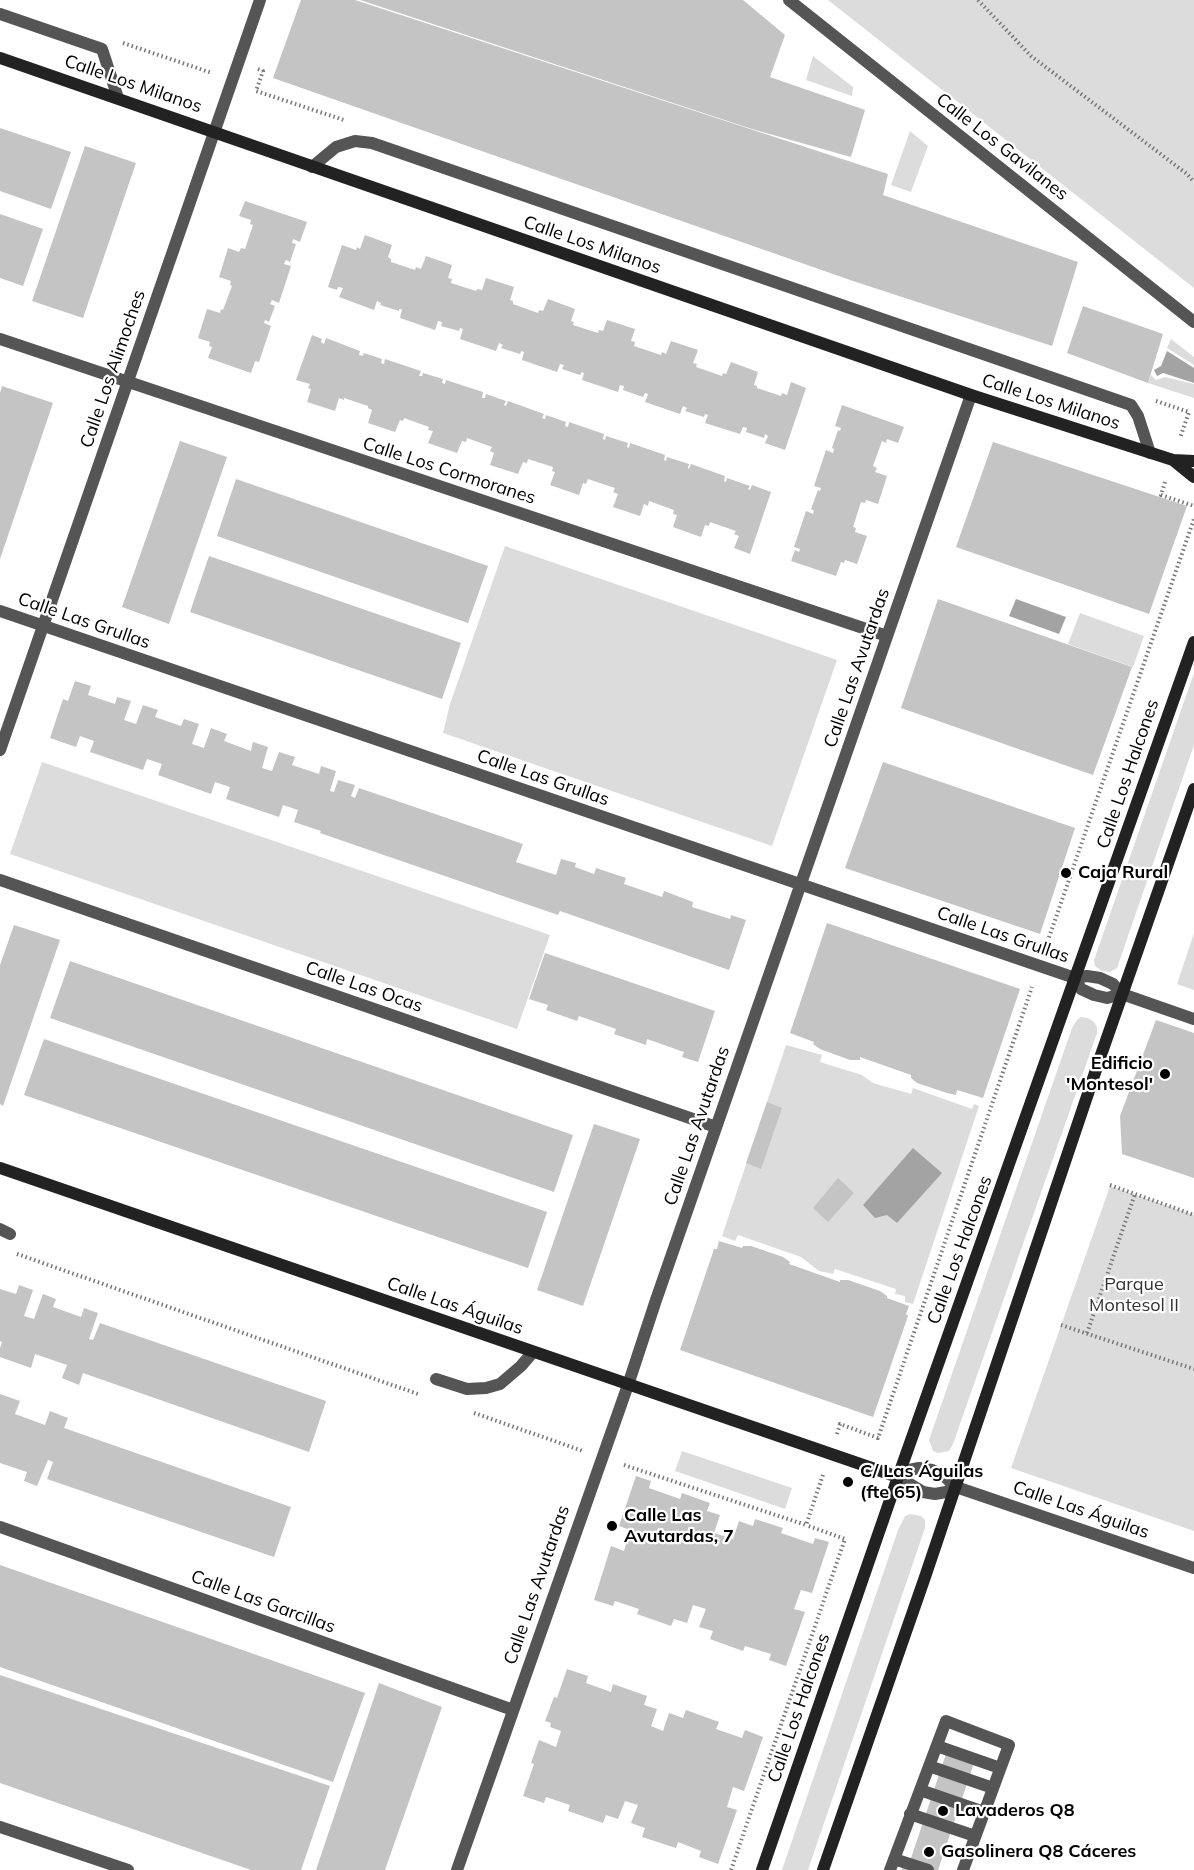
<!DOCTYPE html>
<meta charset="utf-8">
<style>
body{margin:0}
canvas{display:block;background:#fff}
</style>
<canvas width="1194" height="1870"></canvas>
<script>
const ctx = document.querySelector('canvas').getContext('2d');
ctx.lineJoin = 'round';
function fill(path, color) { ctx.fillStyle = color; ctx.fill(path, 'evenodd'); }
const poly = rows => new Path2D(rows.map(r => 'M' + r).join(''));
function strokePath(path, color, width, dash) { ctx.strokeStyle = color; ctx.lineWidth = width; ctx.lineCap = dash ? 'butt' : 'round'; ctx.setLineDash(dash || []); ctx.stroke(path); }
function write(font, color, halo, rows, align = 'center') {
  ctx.font = font + ' Mulish,sans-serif'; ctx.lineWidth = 4.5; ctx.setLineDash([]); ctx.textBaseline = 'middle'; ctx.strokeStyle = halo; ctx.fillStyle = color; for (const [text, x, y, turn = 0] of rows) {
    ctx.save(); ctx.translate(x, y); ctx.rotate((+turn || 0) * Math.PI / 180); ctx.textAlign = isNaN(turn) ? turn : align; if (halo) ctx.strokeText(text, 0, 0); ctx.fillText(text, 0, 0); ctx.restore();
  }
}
const green = poly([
 [828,0,1194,0,1194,288],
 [813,56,853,87,852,96,806,80],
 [910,131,928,146,911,192,891,185],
 [1171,339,1194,357,1194,365,1167,348],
 [1151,375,1156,380,1165,377,1194,384,1194,398,1148,383],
 [505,546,837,660,772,846,443,733,450,704],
 [1080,613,1144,636,1133,667,1068,644],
 [1194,673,1194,745,1117,968,1110,972,1102,971,1095,966,1094,960],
 [42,762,550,935,517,1029,10,854],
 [1194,933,1194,990,1177,984],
 [1081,1017,1088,1018,1094,1022,1097,1027,1097,1033,953,1444,949,1451,938,1453,933,1451,929,1440,1072,1028,1077,1020],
 [786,1045,822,1055,820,1062,862,1075,873,1083,911,1094,913,1088,972,1109,974,1104,979,1106,913,1304,905,1302,905,1296,895,1294,896,1289,835,1269,833,1274,819,1271,801,1257,738,1235,735,1241,722,1236],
 [1110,1186,1194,1215,1194,1531,1011,1468],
 [682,1451,792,1488,785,1509,675,1471],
 [910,1514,921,1516,925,1520,925,1528,808,1870,782,1870,898,1530,905,1516]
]);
const water = poly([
 [1167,351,1194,368,1194,383,1163,373,1157,376,1154,370,1161,366],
 [1016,599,1066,617,1059,634,1009,616],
 [913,1148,942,1173,897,1223,887,1215,875,1218,863,1205]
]);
const building = poly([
 [301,0,355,0,888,174,883,195,1078,262,1052,346,853,281,273,78],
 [360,0,743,0,785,35,770,77,865,110,851,157,752,129],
 [0,128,71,152,51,209,0,191],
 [85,146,136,163,83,318,32,301],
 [245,201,307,222,300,242,293,239,292,243,296,244,290,262,286,260,284,264,291,266,279,303,272,300,270,304,275,306,269,322,265,320,264,323,271,326,259,362,255,361,251,373,208,358,212,347,209,346,210,342,198,338,207,309,220,313,221,309,223,310,232,286,230,285,231,281,219,277,228,248,239,252,241,248,245,249,253,225,250,224,251,220,239,216],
 [0,214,43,229,23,286,0,278],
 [365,235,392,245,388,257,391,259,391,262,415,270,416,267,421,269,426,256,452,265,448,278,452,279,451,283,476,291,477,289,482,290,486,278,514,287,510,300,513,301,513,304,538,313,539,310,543,311,548,299,575,309,571,321,574,322,573,325,598,333,599,330,603,331,607,320,635,329,631,341,635,342,634,346,661,355,662,352,666,354,671,341,698,350,693,363,697,364,696,367,722,376,723,373,726,374,731,362,758,372,754,385,757,386,757,388,781,396,782,393,787,395,791,382,806,388,785,450,765,443,768,436,765,434,764,438,746,432,747,428,743,427,740,434,705,423,708,415,705,414,704,417,685,411,687,408,683,406,680,414,645,402,648,394,645,393,643,397,623,390,624,386,620,385,618,392,582,380,584,373,582,372,580,375,562,369,564,365,560,364,557,372,522,360,524,352,521,351,520,354,501,348,503,345,499,343,496,351,460,339,463,329,460,328,459,331,441,326,442,322,438,321,435,330,400,318,402,309,399,309,399,311,380,305,381,303,377,301,374,310,339,297,343,288,338,287,337,290,328,287,342,245,356,250,357,247,360,249],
 [1083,306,1163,334,1148,383,1067,353],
 [312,335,322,339,321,342,324,344,326,338,360,351,359,355,363,356,364,353,382,359,381,363,384,364,385,359,421,371,419,376,422,376,423,373,443,379,442,383,445,384,446,380,483,392,482,398,485,398,486,394,506,401,504,405,506,406,508,401,544,414,542,418,545,419,546,415,566,422,565,426,568,427,569,422,604,434,603,439,605,440,606,436,628,443,627,447,629,448,630,443,665,455,664,460,666,461,667,457,689,464,688,468,689,469,691,464,725,476,724,481,726,482,727,478,750,486,748,489,750,490,752,485,771,492,750,554,734,548,739,536,734,534,736,531,710,522,709,526,705,525,701,537,673,527,677,515,673,514,674,510,649,501,648,506,644,504,640,516,613,507,618,494,613,492,615,488,588,479,586,484,583,483,579,495,550,485,555,472,552,471,553,467,528,459,527,463,523,462,518,474,490,465,494,453,490,451,492,447,467,438,466,442,462,441,457,453,428,443,433,431,428,430,429,427,404,418,403,421,400,420,395,432,368,423,372,410,368,408,368,406,344,398,344,400,339,398,335,411,307,402,311,389,308,388,310,384,296,380],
 [2,386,53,403,0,559,0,393],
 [842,405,904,427,898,443,887,439,886,443,882,441,873,466,877,468,875,472,887,476,878,504,866,500,865,503,861,502,853,527,856,528,855,532,867,536,857,564,845,560,844,563,841,562,836,576,791,561,795,550,799,552,800,549,794,547,806,511,813,514,814,511,811,509,818,490,820,491,821,488,814,486,826,450,833,453,834,449,832,448,838,430,840,431,841,428,835,426],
 [180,441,227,457,169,624,122,607],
 [993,442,1187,506,1149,614,956,547],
 [236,479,488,566,468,623,217,536],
 [209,556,461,643,442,699,190,612],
 [938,599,1132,667,1093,775,901,708],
 [75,681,91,686,88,695,115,704,117,697,131,701,124,720,136,724,143,705,158,710,155,717,181,726,184,719,199,724,192,744,204,748,211,728,227,734,224,741,251,751,253,742,268,747,262,768,272,771,279,752,295,757,292,765,319,774,321,766,336,771,330,791,334,792,338,780,355,785,351,796,355,798,359,788,523,844,516,862,556,875,561,859,576,863,575,867,594,874,596,868,626,878,624,884,662,897,664,891,693,902,692,907,730,919,731,915,746,920,729,970,560,911,558,915,320,833,321,831,294,822,298,810,283,805,279,817,226,799,230,787,215,782,211,794,158,775,162,764,147,759,143,770,90,752,94,741,80,736,76,747,50,738,63,699,68,701],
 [883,762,1075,828,1040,934,845,868],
 [827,923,1020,989,983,1098,957,1090,956,1095,947,1093,917,1083,911,1078,911,1075,860,1057,860,1060,850,1060,820,1049,813,1044,814,1042,790,1033],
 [14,925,60,940,3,1106,0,1104,0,965],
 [545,953,715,1011,698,1062,682,1057,684,1052,647,1039,646,1045,614,1034,616,1029,579,1016,577,1021,546,1010,548,1005,529,999],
 [70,961,573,1135,554,1192,50,1018],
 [1156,1020,1194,1033,1194,1178,1122,1154,1120,1116],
 [44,1039,547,1212,528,1268,24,1095],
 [767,1102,782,1108,761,1169,746,1163],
 [594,1124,640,1139,583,1306,537,1290],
 [838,1178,854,1193,828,1222,813,1208],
 [719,1241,742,1248,743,1246,751,1246,783,1257,790,1262,789,1264,840,1282,840,1280,848,1280,880,1291,887,1296,887,1298,909,1306,906,1314,908,1316,873,1417,680,1350,714,1249,717,1249],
 [19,1285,33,1290,24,1316,34,1319,43,1294,56,1299,53,1307,81,1317,84,1308,98,1313,89,1339,93,1340,100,1323,326,1401,309,1452,83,1373,79,1385,62,1378,67,1365,35,1354,31,1368,0,1357,0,1348,2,1342,0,1341,0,1289,16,1294],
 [0,1394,20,1401,15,1414,45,1425,50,1411,68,1418,64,1428,291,1507,274,1557,47,1479,53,1462,48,1460,37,1486,24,1481,27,1472,0,1463],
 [636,1476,651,1481,649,1488,680,1499,682,1493,710,1503,707,1511,720,1515,714,1533,733,1539,739,1521,753,1526,755,1519,783,1528,781,1533,813,1544,815,1538,829,1542,812,1593,801,1590,794,1609,805,1612,786,1666,769,1660,771,1654,745,1646,743,1651,710,1639,713,1631,699,1627,706,1609,693,1605,687,1623,674,1619,671,1626,637,1614,639,1609,615,1601,613,1606,594,1600,611,1546,624,1551,630,1530,619,1526],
 [0,1565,365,1693,333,1782,0,1667],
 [567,1669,588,1676,586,1683,611,1692,613,1684,647,1696,644,1705,657,1709,651,1726,663,1731,669,1713,683,1718,686,1710,719,1722,716,1729,742,1738,745,1730,763,1737,744,1791,733,1787,727,1807,737,1810,718,1864,699,1857,701,1851,678,1842,676,1848,642,1837,645,1828,631,1823,638,1805,625,1801,618,1819,606,1815,603,1823,568,1811,570,1805,546,1797,544,1803,523,1796,534,1764,531,1763,539,1740,556,1747,561,1731,550,1727,551,1723,545,1721,554,1697,557,1698],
 [0,1675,330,1786,301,1870,251,1870,0,1783],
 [379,1683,442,1707,385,1870,316,1870],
 [946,1754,974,1763,938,1870,902,1870,905,1859,910,1861]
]);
const path = poly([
 [978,0,1031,56,1187,174,1194,182],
 [123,43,212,73],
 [258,69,263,71,256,91,344,120],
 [1156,401,1189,412,1180,438],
 [1165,482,1161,495,1194,506],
 [1046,946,1194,519],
 [1110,1185,1194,1215],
 [17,1254,418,1394],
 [1061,1325,1194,1369],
 [1087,1333,1135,1194],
 [474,1413,583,1451],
 [837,1434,840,1424,878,1438,1032,987],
 [624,1465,806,1525,823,1475],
 [731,1870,845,1539,806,1525]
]);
const lane = poly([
 [0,14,102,49,118,98],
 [312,167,336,147,355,141,372,143,1131,405,1138,416,1150,453],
 [0,1229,10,1234],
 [436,1379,467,1389,486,1388,500,1384,521,1366,533,1352],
 [937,1746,1000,1768],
 [929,1766,993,1788],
 [920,1790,984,1812],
 [910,1814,975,1836],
 [894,1859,928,1870],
 [890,1870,946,1721,1009,1745,963,1870]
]);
const street = poly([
 [789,0,1194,322],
 [0,339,887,636],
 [0,611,1075,978,1087,976,1100,978,1113,984,1122,994,1194,1019],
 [0,750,260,0],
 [0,880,716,1127],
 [1075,978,1081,989,1094,995,1107,998,1122,994],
 [956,1487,946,1492,935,1494,923,1492,898,1477,909,1470,919,1468,932,1470,943,1475,956,1487,1194,1568],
 [0,1527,513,1710],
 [0,1827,128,1870],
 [457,1870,628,1385,656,1300,971,395]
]);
const secondary = poly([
 [0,58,971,395,1173,460,1194,477],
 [1173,460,1194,461],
 [0,1168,898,1477],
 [762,1870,898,1477,1194,642],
 [823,1870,925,1577,1101,1055,1194,789]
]);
const markers = [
 [1066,873,6,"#000"],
 [1165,1074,6,"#000"],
 [848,1482,6,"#000"],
 [612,1526,6,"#000"],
 [943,1811,6,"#000"],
 [929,1852,6,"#000"]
];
const streetNames = [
 ["Calle Los Milanos",133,84,19],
 ["Calle Los Gavilanes",1002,147,38],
 ["Calle Los Milanos",592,245,19],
 ["Calle Los Alimoches",113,369,-71],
 ["Calle Los Milanos",1051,402,18],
 ["Calle Los Cormoranes",449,471,18],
 ["Calle Las Grullas",84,621,19],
 ["Calle Las Avutardas",857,668,-71],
 ["Calle Los Halcones",1128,774,-71],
 ["Calle Las Grullas",543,778,19],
 ["Calle Las Grullas",1003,935,19],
 ["Calle Las Ocas",364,987,19],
 ["Calle Las Avutardas",697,1126,-71],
 ["Calle Los Halcones",960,1250,-70],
 ["Calle Las Águilas",455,1306,19],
 ["Calle Las Águilas",1081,1510,19],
 ["Calle Las Avutardas",537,1585,-71],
 ["Calle Las Garcillas",263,1602,20],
 ["Calle Los Halcones",799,1708,-71]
];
const poiNames = [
 ["Caja Rural",1078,873],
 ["Edificio",1153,1064,"right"],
 ["'Montesol'",1153,1085,"right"],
 ["C/ Las Águilas",860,1472],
 ["(fte 65)",860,1493],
 ["Calle Las",624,1516],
 ["Avutardas, 7",624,1537],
 ["Lavaderos Q8",955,1811],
 ["Gasolinera Q8 Cáceres",941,1852]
];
const parkNames = [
 ["Parque",1134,1285],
 ["Montesol II",1134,1306]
];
fill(green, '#dcdcdc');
fill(water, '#a3a3a3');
fill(building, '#c4c4c4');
strokePath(path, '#777', 4, [1.5, 3]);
strokePath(lane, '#555', 12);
strokePath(street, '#555', 12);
strokePath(secondary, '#222', 12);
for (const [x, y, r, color] of markers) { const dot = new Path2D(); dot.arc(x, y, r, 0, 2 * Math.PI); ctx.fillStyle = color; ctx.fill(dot); strokePath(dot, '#fff', 2); }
write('18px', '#000', '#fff', streetNames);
write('bold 18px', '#000', '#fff', poiNames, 'left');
write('18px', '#333', '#fff', parkNames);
</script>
